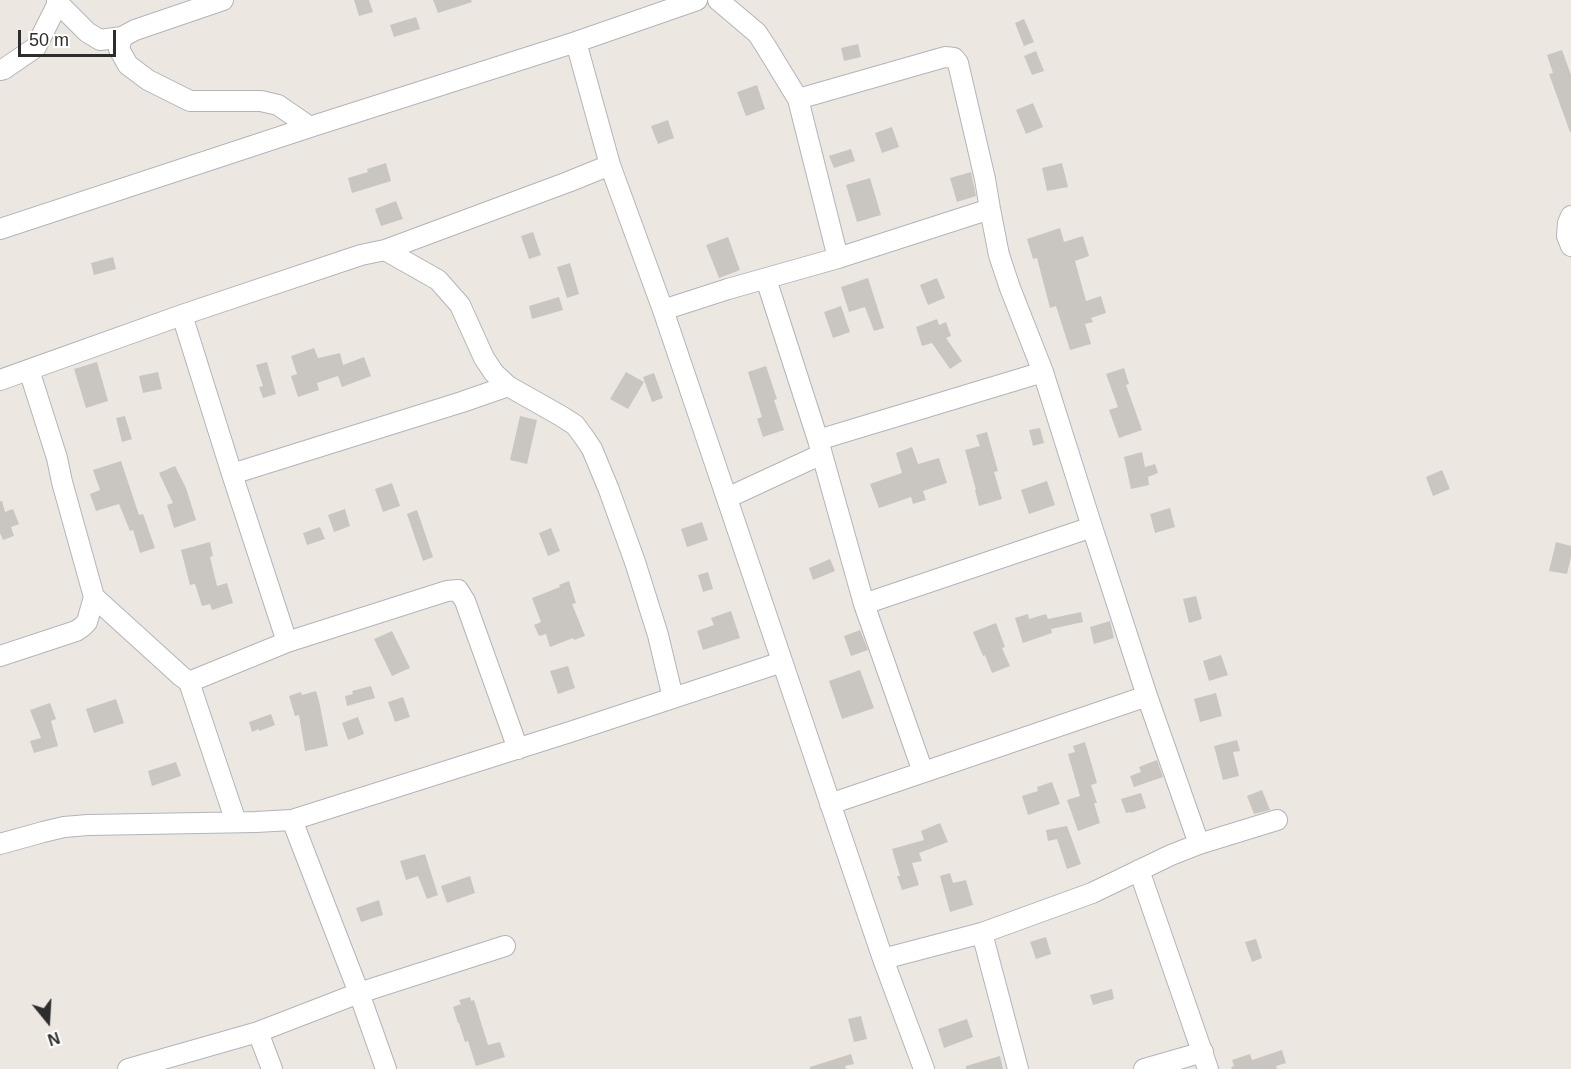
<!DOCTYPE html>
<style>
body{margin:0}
#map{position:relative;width:1571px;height:1069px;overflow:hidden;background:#ede7e2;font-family:Helvetica,sans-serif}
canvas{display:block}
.north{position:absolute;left:18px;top:991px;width:60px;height:60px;-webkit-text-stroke:4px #fff;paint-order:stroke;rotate:162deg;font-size:16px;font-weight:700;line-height:24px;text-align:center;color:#2d2d2d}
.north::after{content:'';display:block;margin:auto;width:21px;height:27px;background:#2d2d2d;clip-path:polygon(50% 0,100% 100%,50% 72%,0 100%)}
.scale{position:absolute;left:18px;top:30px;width:98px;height:27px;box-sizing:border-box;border:3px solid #2d2d2d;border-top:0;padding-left:8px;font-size:18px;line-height:21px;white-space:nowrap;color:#2d2d2d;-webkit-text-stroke:4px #fff;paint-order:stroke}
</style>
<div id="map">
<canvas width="1571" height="1069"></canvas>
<div class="north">N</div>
<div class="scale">50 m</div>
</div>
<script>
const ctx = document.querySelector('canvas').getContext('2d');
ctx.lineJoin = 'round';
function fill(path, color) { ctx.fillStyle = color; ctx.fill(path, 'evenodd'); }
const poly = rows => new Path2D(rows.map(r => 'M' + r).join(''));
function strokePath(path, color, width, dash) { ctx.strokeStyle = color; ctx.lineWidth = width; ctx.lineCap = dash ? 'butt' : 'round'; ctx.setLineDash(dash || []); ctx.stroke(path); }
const building = poly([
 [354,0,369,0,373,12,359,16],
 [433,0,471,0,472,2,438,13],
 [416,17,420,29,394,37,390,25],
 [1024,19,1034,42,1024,46,1015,23],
 [858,44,861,57,844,61,841,48],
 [1562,50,1571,75,1571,132,1570,132,1549,74,1553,73,1547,55],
 [1036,51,1044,71,1032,75,1024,56],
 [757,85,765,109,746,116,737,92],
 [1033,103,1043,127,1026,134,1016,110],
 [668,120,674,138,658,144,651,126],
 [892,127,899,147,882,153,875,133],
 [851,149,855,161,834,168,829,156],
 [386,163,391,181,352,193,348,178,368,172,367,169],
 [1062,163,1068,187,1047,191,1042,168],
 [971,172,976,196,957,202,950,178],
 [870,178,881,215,857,222,846,185],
 [396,201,403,219,381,226,375,209],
 [1060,228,1064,242,1083,236,1089,256,1075,261,1086,301,1101,296,1106,313,1091,318,1093,322,1085,324,1091,344,1070,350,1056,306,1050,308,1037,258,1033,259,1027,239],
 [533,232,541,255,529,259,521,236],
 [728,237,740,270,719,278,706,245],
 [113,257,116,269,94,275,91,263],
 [570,263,579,294,567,298,557,267],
 [868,278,884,328,874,331,865,307,849,312,841,287],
 [937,278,945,298,928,305,920,285],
 [559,297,563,310,532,319,529,306],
 [841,306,850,332,833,338,824,312],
 [937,319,939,325,946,322,951,336,946,338,962,361,950,369,932,343,922,346,916,327],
 [314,348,318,358,340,353,343,365,364,357,371,376,342,387,338,376,317,383,319,390,298,397,291,376,297,374,291,356],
 [97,362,108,401,86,408,74,369],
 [267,362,276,394,263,398,259,387,263,386,256,365],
 [766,366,777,399,774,400,784,430,763,437,757,419,762,417,748,372],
 [1124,368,1129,384,1126,385,1142,430,1119,438,1109,410,1118,407,1106,374],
 [158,372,162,389,143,393,139,376],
 [626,372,644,382,628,409,610,399],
 [654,373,663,398,652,402,643,377],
 [125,416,132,439,122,442,116,418],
 [520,416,537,420,527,464,510,460],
 [1040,428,1044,443,1033,446,1029,430],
 [987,432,998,471,994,472,1002,499,979,506,975,490,976,490,965,450,980,446,976,435],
 [912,447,918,464,939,458,947,483,923,491,926,500,913,504,911,497,879,508,870,484,902,473,896,453],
 [1142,452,1145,467,1155,464,1158,473,1148,477,1149,485,1131,489,1124,457],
 [121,461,139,515,143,514,155,548,140,553,133,530,130,531,119,504,96,511,90,494,100,490,93,470],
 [175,466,186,488,196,520,174,528,167,505,173,503,159,473],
 [1442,470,1450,489,1433,496,1426,477],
 [1047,481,1055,505,1029,514,1021,490],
 [392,483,400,506,383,512,375,489],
 [0,501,2,501,5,512,13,509,19,524,11,527,14,536,3,540,0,533],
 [1170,508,1175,527,1155,533,1150,514],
 [345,509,350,526,334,532,328,515],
 [417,510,433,557,423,561,407,514],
 [702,522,708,540,687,547,681,529],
 [320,527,325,539,307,545,303,533],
 [551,528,560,551,548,556,539,533],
 [210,542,213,556,210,557,217,586,227,583,233,603,212,610,210,604,202,606,195,584,190,585,181,550],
 [1556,542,1571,546,1571,557,1567,574,1549,571],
 [830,559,835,571,813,580,809,568],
 [708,572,713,589,703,592,698,575],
 [569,581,576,603,572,604,585,636,574,640,573,638,550,647,546,634,539,636,534,625,541,622,532,598,560,587,559,585],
 [1196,596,1202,619,1189,623,1183,599],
 [731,611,740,638,703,650,697,631,714,625,711,618],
 [1081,612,1083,622,1051,629,1052,633,1023,643,1015,618,1028,614,1029,619,1046,614,1048,619],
 [1110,621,1114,638,1094,644,1090,627],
 [996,623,1005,647,1002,648,1010,666,992,673,985,655,983,656,973,632],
 [860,630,868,650,851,656,844,636],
 [392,631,410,668,392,676,374,639],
 [1221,655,1228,675,1209,681,1203,661],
 [568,666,575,688,558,694,550,671],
 [860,670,874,708,842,719,829,681],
 [371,686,375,698,347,706,345,696,353,694,352,691],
 [316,691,319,701,328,746,305,751,299,715,295,716,289,696,301,692,302,695],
 [1216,693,1222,716,1200,722,1194,699],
 [403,697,410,717,395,722,388,702],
 [116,699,124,723,94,733,86,709],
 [50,703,56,719,51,721,58,746,34,753,30,741,41,738,30,710],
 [271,714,275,725,259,731,259,729,252,732,249,722],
 [358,717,364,734,348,740,342,723],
 [1237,740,1240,751,1233,752,1239,776,1223,780,1214,746],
 [1085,742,1097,783,1091,785,1097,803,1094,803,1100,823,1078,831,1067,800,1080,796,1068,754,1075,752,1073,746],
 [1157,760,1163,777,1134,787,1130,776,1141,772,1139,767],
 [176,762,181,776,152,786,148,771],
 [1052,782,1060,804,1028,815,1022,796,1038,791,1037,787],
 [1262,790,1270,810,1254,814,1247,796],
 [1141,793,1146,808,1131,813,1131,812,1126,813,1121,799],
 [940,823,948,842,919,853,922,861,912,863,919,885,902,890,897,876,900,876,892,849,924,840,921,831],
 [1067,826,1081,864,1067,869,1057,839,1048,841,1046,830],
 [425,854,438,895,427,899,418,876,406,880,400,861],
 [950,873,953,883,966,880,973,905,950,912,940,876],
 [470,876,475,893,447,903,441,886],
 [379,900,383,915,361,922,356,908],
 [1046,937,1051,954,1036,959,1030,942],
 [1256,939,1262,958,1252,962,1245,942],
 [1112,989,1114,999,1093,1005,1090,995],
 [470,997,471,1001,474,1000,488,1045,500,1042,505,1057,476,1066,468,1041,465,1042,459,1023,458,1023,453,1007,461,1004,459,1000],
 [861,1016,867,1039,854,1042,848,1019],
 [967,1019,973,1037,944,1048,938,1029],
 [1282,1050,1286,1063,1276,1066,1277,1069,1232,1069,1231,1067,1234,1066,1232,1060,1250,1054,1252,1060],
 [851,1054,854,1064,845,1066,846,1069,810,1069,810,1067],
 [1000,1056,1003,1069,966,1069,966,1066]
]);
const minor = poly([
 [223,0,135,30,122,37,119,49,128,65,148,80,190,101,261,101,278,105,310,127],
 [718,0,757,33,765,45,798,99,838,258],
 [58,3,87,32,100,40,122,37],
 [576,42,610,165,663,310,883,959,924,1069],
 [0,70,4,69,36,47,58,3,57,0],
 [798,99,945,57,954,58,958,63,985,179,990,209,999,255,1010,288,1043,372,1092,527,1147,696,1199,844],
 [1571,216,1568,223,1567,236,1571,246],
 [0,229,310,127,576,42,697,0],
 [385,250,438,280,460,305,484,358,494,373,508,386,561,416,575,425,584,437,592,449,609,490,635,562,658,635,673,698],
 [766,279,818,440,864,604,923,772],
 [663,310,728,289,838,258,990,209],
 [182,315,232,474,287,642],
 [0,380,182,315,361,255,385,250,568,182,610,165],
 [818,440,1043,372],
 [232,474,462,402,508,386],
 [727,498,822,454],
 [94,597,181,676,189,682,236,822],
 [864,604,1092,527],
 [0,656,76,631,82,627,87,622,94,597,62,482,57,458,29,370],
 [189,682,287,642,447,591,458,590,465,601,518,749],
 [830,804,1147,696],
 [0,844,43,832,64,827,88,825,256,822,292,820,570,732,782,662],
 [1139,870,1208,1069],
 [982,933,1018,1069],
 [883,959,982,933,1092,893,1171,855,1199,844,1277,820],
 [258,1032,272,1069],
 [128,1069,258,1032,359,993,292,820],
 [386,1069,359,993,505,946],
 [1144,1069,1203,1052]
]);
fill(building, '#c9c5c0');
strokePath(minor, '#b2b4bb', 22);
strokePath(minor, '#fff', 20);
</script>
